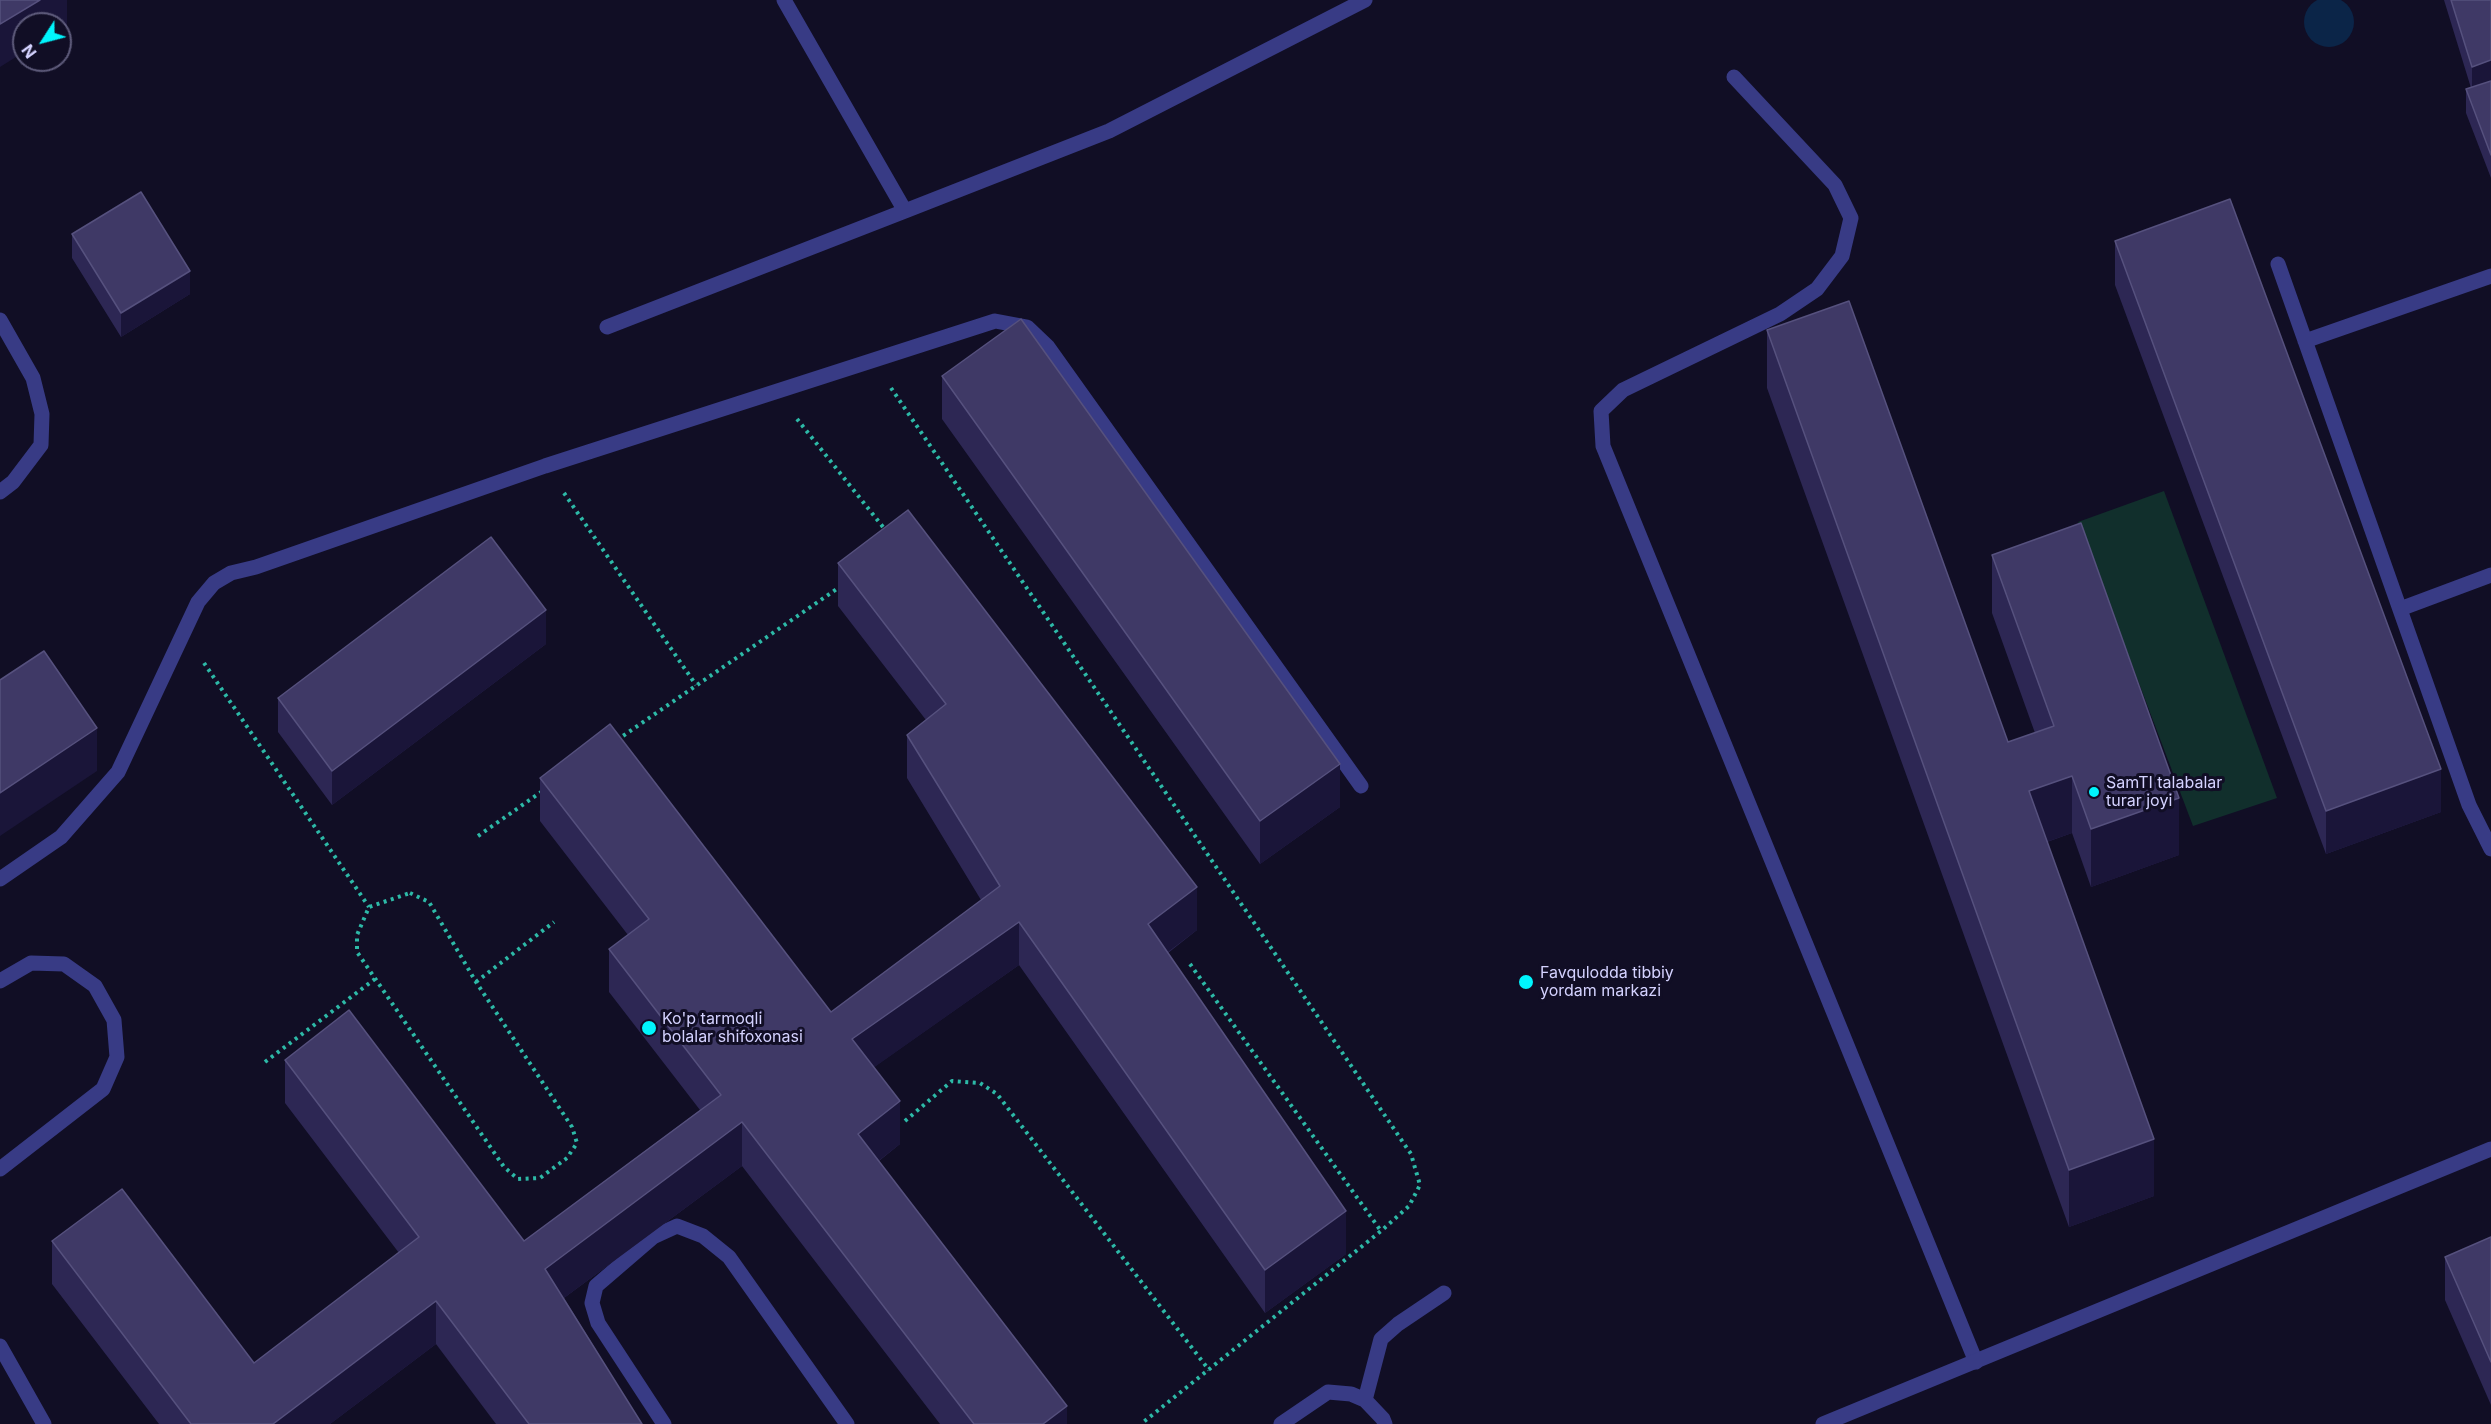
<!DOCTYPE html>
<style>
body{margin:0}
#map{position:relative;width:2491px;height:1424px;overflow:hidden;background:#110e25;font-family:Inter,sans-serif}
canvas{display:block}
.north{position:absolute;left:12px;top:12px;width:60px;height:60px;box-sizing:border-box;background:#110e25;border:2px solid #5f5c7c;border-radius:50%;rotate:234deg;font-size:16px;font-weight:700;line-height:24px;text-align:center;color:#d4d2ff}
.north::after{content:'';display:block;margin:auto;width:21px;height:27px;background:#00f5fd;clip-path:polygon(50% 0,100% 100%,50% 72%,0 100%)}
</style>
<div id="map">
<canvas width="2491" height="1424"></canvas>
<div class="north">N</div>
</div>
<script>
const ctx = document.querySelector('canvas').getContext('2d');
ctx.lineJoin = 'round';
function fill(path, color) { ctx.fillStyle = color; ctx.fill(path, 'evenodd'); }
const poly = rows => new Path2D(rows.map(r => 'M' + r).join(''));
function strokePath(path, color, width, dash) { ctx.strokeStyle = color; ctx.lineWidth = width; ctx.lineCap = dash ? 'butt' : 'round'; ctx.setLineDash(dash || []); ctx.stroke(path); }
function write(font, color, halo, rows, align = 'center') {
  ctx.font = font + ' Inter,sans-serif'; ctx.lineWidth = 6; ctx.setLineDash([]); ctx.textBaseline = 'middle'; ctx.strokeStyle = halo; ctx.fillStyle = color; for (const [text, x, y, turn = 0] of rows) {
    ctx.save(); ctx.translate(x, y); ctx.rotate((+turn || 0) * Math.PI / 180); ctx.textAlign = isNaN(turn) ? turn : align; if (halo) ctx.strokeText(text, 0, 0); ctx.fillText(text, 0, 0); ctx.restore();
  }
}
const green = poly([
 [2164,491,2277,798,2193,826,2078,522]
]);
const water = poly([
 '2304 22a25 25 0 1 1 50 0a25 25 0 1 1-50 0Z'
]);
const path = poly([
 [891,388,1411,1154,1420,1185,1409,1206,1381,1231,1141,1424],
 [797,419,883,527,883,531],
 [564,493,696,685],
 [204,663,369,907],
 [617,740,841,586],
 [478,836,544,790],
 [410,893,429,902,476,982,572,1127,577,1143,567,1158,540,1178,518,1179,504,1167,357,952,357,935,369,907,410,893],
 [1190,964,1381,1231],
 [476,982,554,922],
 [265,1062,375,979],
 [905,1121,952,1081,980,1083,997,1094,1209,1370]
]);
const service = poly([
 [1734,77,1835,185,1851,218,1842,256,1817,289,1780,314,1623,390,1601,411,1603,446,1976,1362],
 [905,211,1109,131,1365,0],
 [2278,264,2469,805,2491,849],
 [607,327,905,211,784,0],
 [2305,341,2491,276],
 [2400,609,2491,575],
 [0,879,61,837,118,772,198,602,214,583,231,573,256,567,545,466,995,321,1027,327,1048,347,1361,786],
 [0,981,31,963,64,964,95,986,114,1020,117,1057,103,1089,0,1169],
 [0,1346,44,1424],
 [1365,1400,1381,1339,1398,1324,1444,1293],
 [664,1424,598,1323,592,1303,596,1286,653,1237,677,1226,703,1236,729,1257,847,1424],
 [1281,1424,1328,1392,1351,1394,1365,1400,1383,1419,1385,1424]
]);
const minor = poly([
 [0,320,33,378,42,414,41,445,13,482,0,492],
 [1823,1424,2491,1149]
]);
const wall = poly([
 [2444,0,2491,0,2491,178,2466,113,2466,89,2471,88],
 [72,234,190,294,121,337,72,258],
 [2115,241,2441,812,2326,854,2115,285],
 [1767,330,2008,742,2035,733,1992,613,1992,555,2179,855,2091,887,2072,833,2047,842,2154,1196,2069,1227,1767,388],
 [942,376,1340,807,1260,864,942,419],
 [838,563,1197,930,1168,953,1346,1254,1265,1313,1019,965,874,1067,900,1144,879,1161,1067,1424,940,1424,742,1166,564,1298,642,1424,496,1424,436,1344,330,1424,159,1424,52,1284,52,1241,254,1363,399,1253,285,1103,285,1060,524,1241,700,1110,609,992,609,949,628,935,540,821,540,778,831,1012,981,900,907,778,907,735,926,720,838,606],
 [546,644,332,805,278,732,278,698],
 [2491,1237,2491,1405,2445,1300,2445,1257]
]);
const shadedWall = poly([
 [40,0,67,0,67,27,60,31,60,24,24,24,24,52,0,67,0,24],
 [2491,60,2491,84,2472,91,2472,67],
 [190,271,190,294,121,337,121,313],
 [546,610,546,644,332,805,332,771],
 [97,728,97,771,0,836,0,793],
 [1340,764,1340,807,1260,864,1260,821],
 [2441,769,2441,812,2326,854,2326,811],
 [2072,776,2072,833,2029,848,2029,791],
 [2179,798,2179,855,2091,887,2091,829],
 [1197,887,1197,930,1148,967,1148,924],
 [1019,922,1019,965,852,1083,852,1039],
 [900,1101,900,1144,858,1177,858,1134],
 [742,1122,742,1166,545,1312,545,1269],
 [2154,1139,2154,1196,2069,1227,2069,1170],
 [1346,1211,1346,1254,1265,1313,1265,1270],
 [436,1301,436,1344,330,1424,273,1424],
 [1067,1406,1067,1424,1043,1424]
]);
const building = poly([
 [0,0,40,0,0,24,0,0],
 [2451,0,2491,0,2491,60,2472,67,2451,0],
 [2491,81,2491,155,2466,89,2491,81],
 [141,192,190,271,121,313,72,234,141,192],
 [2230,199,2441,769,2326,811,2115,241,2230,199],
 [1849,301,2008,742,2054,726,1992,555,2081,523,2179,798,2091,829,2072,776,2029,791,2154,1139,2069,1170,1767,330,1849,301],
 [1021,319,1340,764,1260,821,942,376,1021,319],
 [908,510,1197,887,1148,924,1346,1211,1265,1270,1019,922,852,1039,900,1101,858,1134,1067,1406,1043,1424,974,1424,742,1122,545,1269,642,1424,529,1424,436,1301,273,1424,191,1424,52,1241,122,1189,254,1363,419,1237,285,1060,349,1010,524,1241,721,1095,609,949,649,919,540,778,610,724,831,1012,1000,886,907,735,946,704,838,563,908,510],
 [491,537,546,610,332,771,278,698,491,537],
 [44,651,97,728,0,793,0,680,44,651],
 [2491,1237,2491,1362,2445,1257,2491,1237]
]);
const markers = [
 [2094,792,6,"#00f5fd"],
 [1526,982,8,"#00f5fd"],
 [649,1028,8,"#00f5fd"]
];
const poiNames = [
 ["SamTI talabalar",2106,783],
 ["turar joyi",2106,801],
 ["Favqulodda tibbiy",1540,973],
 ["yordam markazi",1540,991],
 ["Ko'p tarmoqli",662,1019],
 ["bolalar shifoxonasi",662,1037]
];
fill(green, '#112f2c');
fill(water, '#0b2548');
strokePath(path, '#2db9a7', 4, [3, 4.5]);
strokePath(service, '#383b85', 15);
strokePath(minor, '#383b85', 15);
fill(wall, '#2d2754');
fill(shadedWall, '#1a1539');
fill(building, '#3f3966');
strokePath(building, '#56517e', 1.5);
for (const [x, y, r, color] of markers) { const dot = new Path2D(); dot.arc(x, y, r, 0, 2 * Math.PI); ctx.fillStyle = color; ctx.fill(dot); strokePath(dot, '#110e25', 2); }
write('16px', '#d4d2ff', '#110e25', poiNames, 'left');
</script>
